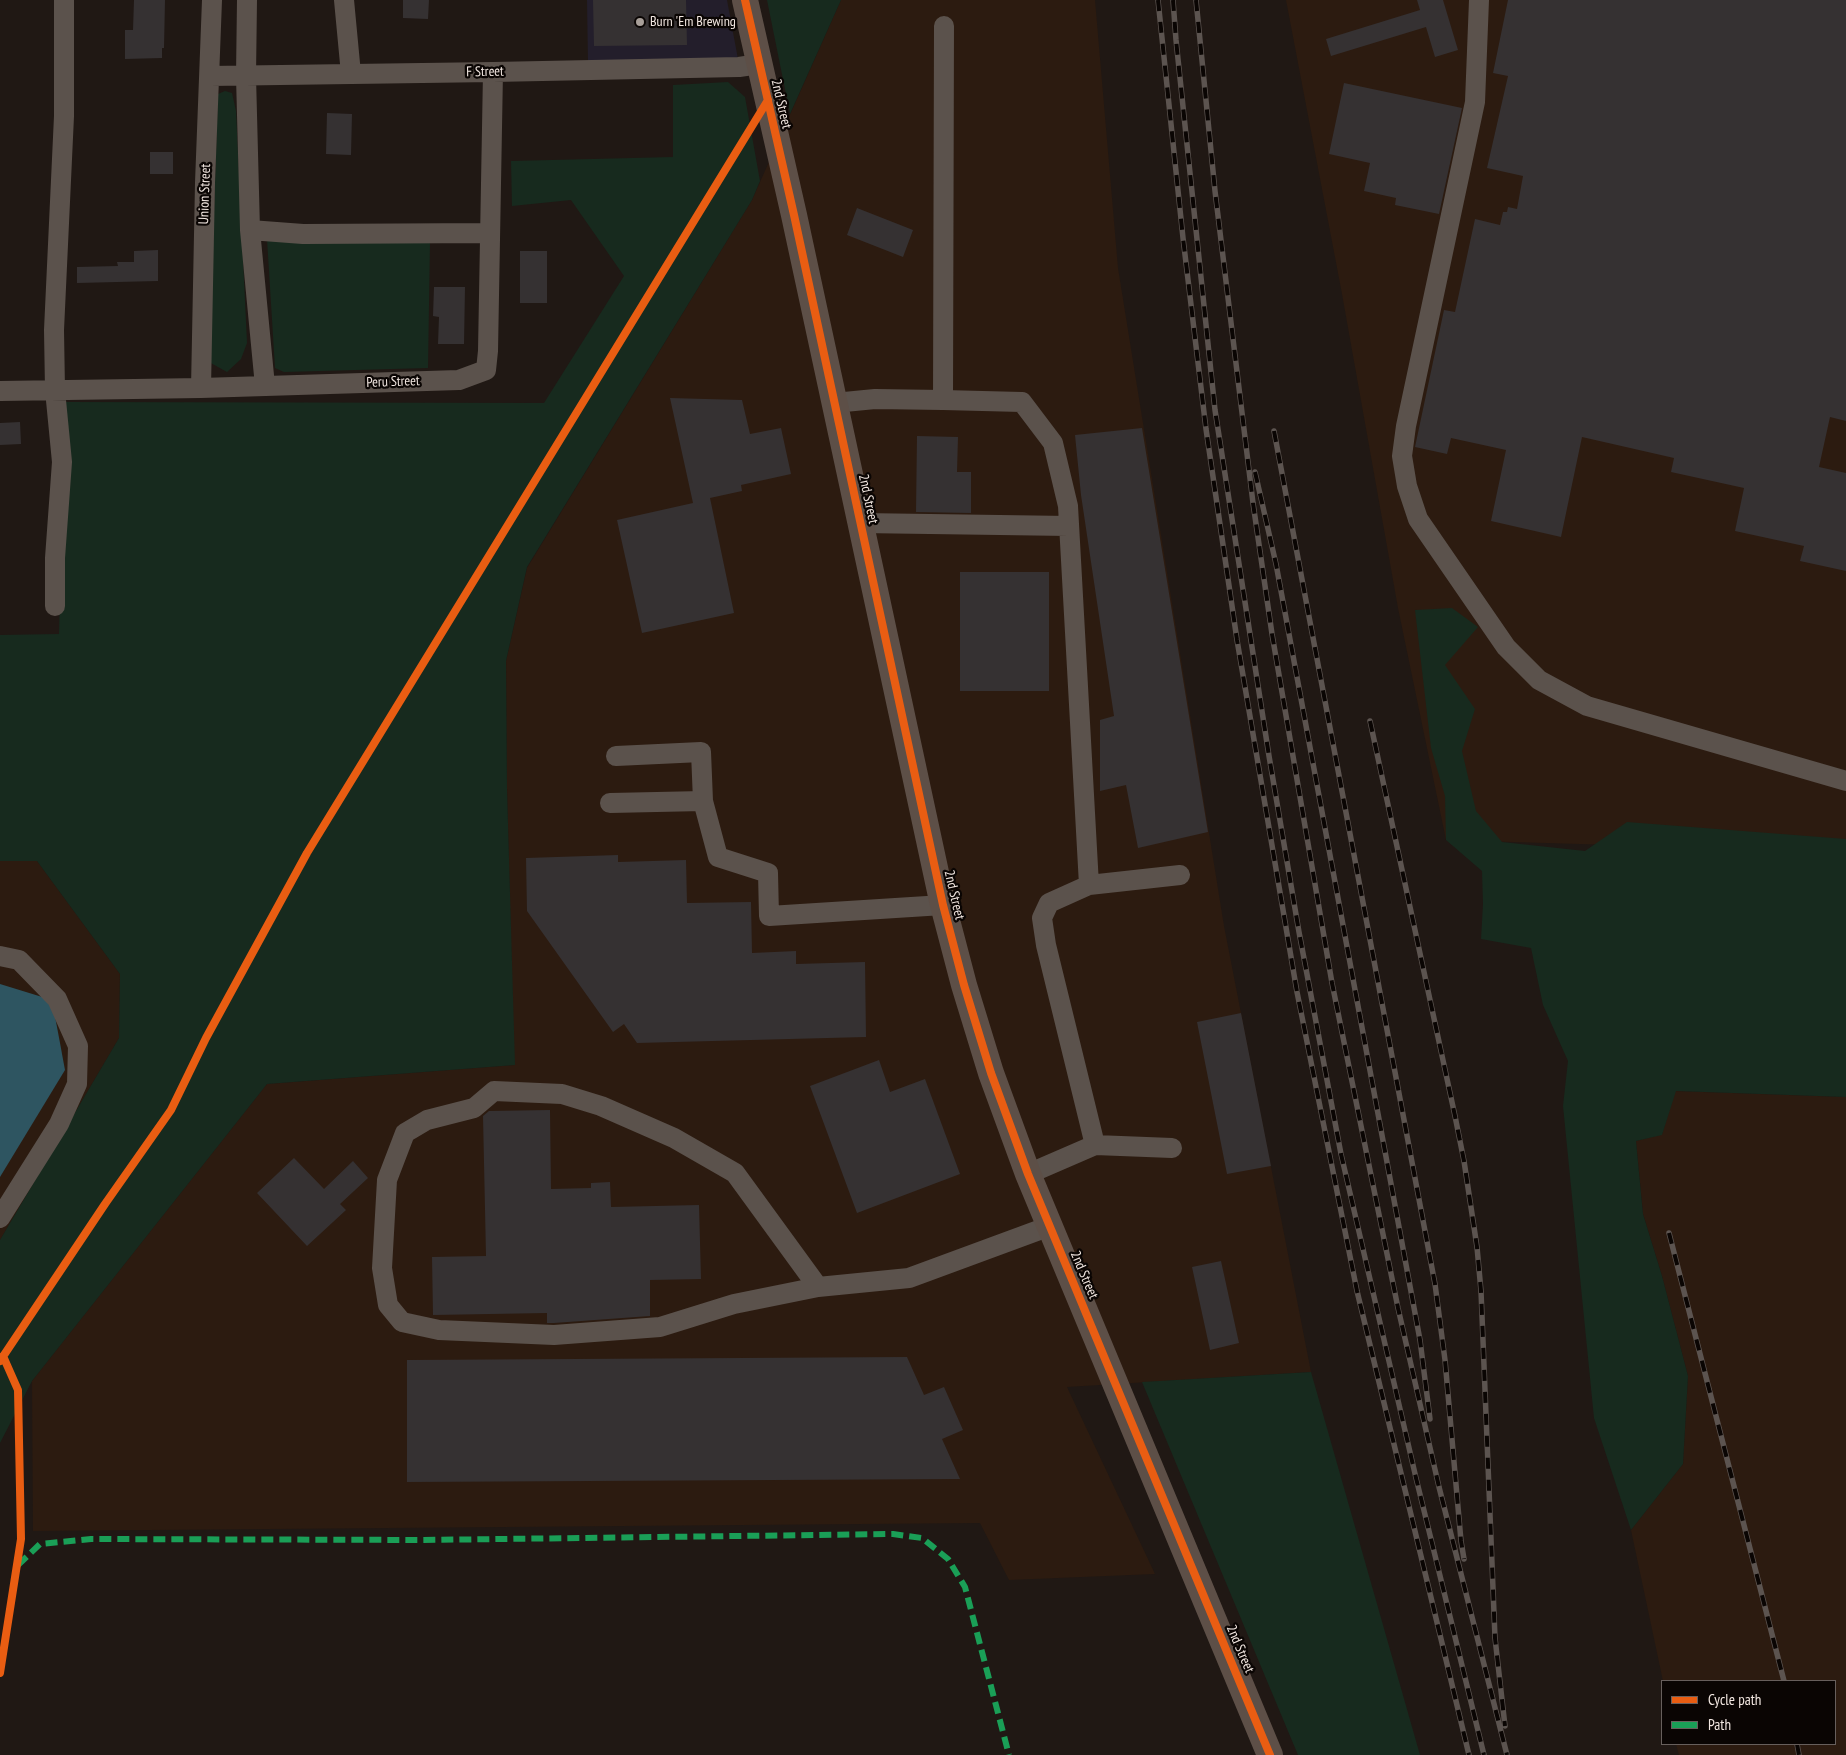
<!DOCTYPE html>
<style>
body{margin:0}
#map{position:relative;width:1846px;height:1755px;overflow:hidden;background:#201814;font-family:"PT Sans Narrow",sans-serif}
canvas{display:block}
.legend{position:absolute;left:1661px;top:1680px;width:175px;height:65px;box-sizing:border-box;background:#0a0503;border:1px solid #675f5c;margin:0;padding:6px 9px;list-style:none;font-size:15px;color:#f2e7e1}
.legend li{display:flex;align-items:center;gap:10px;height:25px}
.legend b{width:25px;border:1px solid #675f5c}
</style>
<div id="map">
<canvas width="1846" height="1755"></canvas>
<ul class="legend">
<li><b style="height:6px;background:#e95d12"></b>Cycle path</li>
<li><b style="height:6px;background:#1a9f57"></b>Path</li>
</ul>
</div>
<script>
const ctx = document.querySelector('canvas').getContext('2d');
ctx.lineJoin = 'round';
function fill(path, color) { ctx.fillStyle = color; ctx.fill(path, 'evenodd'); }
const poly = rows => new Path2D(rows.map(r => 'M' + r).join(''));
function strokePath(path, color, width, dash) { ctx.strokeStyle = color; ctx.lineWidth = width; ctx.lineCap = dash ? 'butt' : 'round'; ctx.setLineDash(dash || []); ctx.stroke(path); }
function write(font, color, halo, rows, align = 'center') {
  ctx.font = font + ' "PT Sans Narrow",sans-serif'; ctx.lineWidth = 4.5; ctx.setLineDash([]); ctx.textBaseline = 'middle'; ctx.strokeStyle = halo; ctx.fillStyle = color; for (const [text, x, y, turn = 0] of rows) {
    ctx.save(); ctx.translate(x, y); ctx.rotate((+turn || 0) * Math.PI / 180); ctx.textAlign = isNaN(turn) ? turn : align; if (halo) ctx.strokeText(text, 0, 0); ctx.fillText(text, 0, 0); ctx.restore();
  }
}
const commercial = poly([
 [587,0,727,0,738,59,588,64]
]);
const built = poly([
 [841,0,1095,0,1118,268,1224,926,1311,1372,1067,1387,1155,1574,1009,1580,980,1523,33,1531,32,1381,267,1084,514,1065,507,789,506,661,527,568,752,200],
 [1286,0,1846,0,1846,852,1446,840,1398,608,1342,294],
 [0,861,37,861,120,974,119,1038,0,1240],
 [1675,1091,1846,1097,1846,1755,1679,1755,1676,1744,1835,1744,1835,1681,1663,1681,1631,1530,1683,1464,1688,1376,1662,1276,1643,1214,1636,1141,1662,1134]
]);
const green = poly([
 [767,0,841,0,790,114],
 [728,82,745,97,760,181,752,200,527,567,506,661,507,789,515,1065,267,1084,32,1381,0,1443,0,1240,119,1038,120,974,37,861,0,861,0,635,59,634,65,402,544,403,624,276,571,200,512,206,511,161,673,157,673,85],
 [225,91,232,93,236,111,247,343,241,359,227,372,209,362,218,94],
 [267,239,430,242,428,368,284,372,275,368],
 [1452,608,1478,627,1445,665,1475,709,1462,751,1476,811,1502,842,1585,851,1627,822,1846,839,1846,1097,1676,1091,1662,1135,1636,1141,1643,1214,1662,1276,1688,1376,1683,1464,1631,1530,1594,1418,1563,1106,1568,1061,1543,1005,1531,948,1481,939,1483,904,1482,871,1446,840,1445,796,1431,748,1415,610],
 [1311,1372,1420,1755,1298,1755,1142,1382]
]);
const water = poly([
 [0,984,52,1000,65,1070,0,1177]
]);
const building = poly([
 [134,0,165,0,164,48,162,48,162,58,125,59,125,30,133,30],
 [403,0,429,0,428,19,403,18],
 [593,0,686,0,687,45,594,46],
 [1417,0,1443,0,1458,50,1435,57,1426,27,1331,56,1326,39,1420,10],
 [1508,0,1846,0,1846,421,1830,417,1819,467,1846,473,1846,571,1800,561,1804,546,1735,531,1744,488,1671,472,1674,458,1582,437,1561,537,1491,521,1506,450,1451,438,1447,454,1415,447,1444,310,1455,312,1475,219,1500,225,1503,212,1507,212,1508,207,1517,209,1523,176,1487,168,1508,76,1493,73],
 [1344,83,1462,108,1439,214,1395,205,1396,198,1364,191,1370,163,1329,154],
 [327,113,352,114,351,155,326,154],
 [150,152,173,152,173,174,150,174],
 [857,208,913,230,903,257,847,235],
 [158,250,158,281,77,283,77,267,118,266,117,262,134,262,134,251],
 [520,251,547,251,547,303,520,303],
 [434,287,465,287,464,344,438,344,439,317,433,316],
 [670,398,742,400,750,434,781,428,791,474,741,485,742,491,710,498,734,613,642,633,617,520,693,503],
 [20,422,21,444,0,445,0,423],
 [1142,428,1208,832,1138,848,1126,785,1100,791,1100,720,1114,716,1081,495,1075,435],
 [917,436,958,437,957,472,971,472,971,513,916,512],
 [960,572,1049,572,1049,691,960,691],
 [618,855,618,862,686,860,687,903,751,902,752,953,796,951,796,964,865,962,866,1037,637,1043,624,1024,613,1032,527,911,526,858],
 [1241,1013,1271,1166,1227,1174,1197,1022],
 [879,1060,890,1092,925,1079,960,1174,857,1213,810,1086],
 [550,1110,551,1189,591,1188,591,1183,610,1182,611,1207,699,1205,701,1279,650,1280,650,1316,554,1323,547,1323,547,1313,433,1315,432,1257,486,1256,483,1116,489,1111],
 [294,1158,324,1189,353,1161,368,1178,340,1204,346,1210,307,1246,257,1193],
 [1221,1261,1239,1343,1210,1350,1192,1267],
 [907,1357,924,1395,944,1387,963,1430,942,1439,960,1479,407,1482,407,1360]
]);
const minor = poly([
 [247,0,246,76,250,230,265,386],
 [344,0,351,74],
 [1479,0,1475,102,1406,426,1402,456,1407,486,1418,519,1506,647,1539,680,1587,706,1846,781],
 [210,76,493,72,739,67,759,64],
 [250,230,303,234,490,233],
 [201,388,205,183,212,0],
 [0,391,201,388,459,380,486,370,488,351,493,72],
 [943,400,1022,402,1053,443,1068,506,1089,885,1180,875],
 [834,403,875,399,943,400,944,26],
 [860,523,1069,526],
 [55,606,55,558,62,462,55,390,54,330,64,116,64,0],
 [616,756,701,752,703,801],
 [610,803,703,801,718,857,768,873,769,916,943,905],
 [1089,885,1049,903,1042,918,1046,945,1095,1145],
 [0,956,19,960,57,999,78,1046,77,1084,59,1124,0,1218],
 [1028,1174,1095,1145,1172,1148],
 [818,1287,735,1173,674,1138,601,1106,562,1094,494,1091,474,1108,427,1120,405,1133,387,1180,382,1268,388,1305,402,1322,439,1330,554,1335,660,1327,734,1304,818,1287,909,1278,1050,1226]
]);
const major = poly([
 [745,0,794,215,943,905,964,985,991,1073,1028,1174,1270,1755]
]);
const rail = poly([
 [1158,0,1183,238,1206,429,1237,640,1297,992,1357,1291,1469,1755],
 [1173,0,1176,40,1215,410,1269,756,1299,932,1341,1154,1416,1478,1484,1755],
 [1196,0,1215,191,1253,503,1272,634,1332,983,1398,1308,1439,1487,1507,1755],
 [1274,431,1435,1284,1445,1360,1461,1541,1464,1559],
 [1255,472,1276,564,1420,1340,1430,1419],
 [1370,721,1455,1116,1464,1161,1477,1247,1481,1291,1495,1638,1505,1726],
 [1669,1233,1784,1681],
 [1797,1744,1799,1755]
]);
const quiet = poly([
 [18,1565,40,1544,91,1539,423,1540,893,1534,922,1538,948,1559,965,1587,1009,1755]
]);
const cycleway = poly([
 [745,0,794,215,943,905,964,985,991,1073,1028,1174,1270,1755],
 [0,1361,105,1204,171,1110,206,1038,307,853,768,100],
 [0,1673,21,1539,18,1390,3,1356]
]);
const markers = [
 [640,22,5,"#a89f99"]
];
const poiNames = [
 ["Burn 'Em Brewing",650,22]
];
const streetNames = [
 ["F Street",485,72,-1],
 ["2nd Street",781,104,77],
 ["Union Street",205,194,-88],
 ["Peru Street",393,382,-2],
 ["2nd Street",868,499,78],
 ["2nd Street",954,895,77],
 ["2nd Street",1084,1275,67],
 ["2nd Street",1240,1649,67]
];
fill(commercial, '#231e2b');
fill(built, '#2c1b10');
fill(green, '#172a1e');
fill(water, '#2e5561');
fill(building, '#353132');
strokePath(minor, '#5b524c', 20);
strokePath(major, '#5d4f47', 26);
strokePath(rail, '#5c5450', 5.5);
strokePath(rail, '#0a0503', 4, [11]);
strokePath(quiet, '#1a9f57', 6, [12, 6]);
strokePath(cycleway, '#e95d12', 8);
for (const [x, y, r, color] of markers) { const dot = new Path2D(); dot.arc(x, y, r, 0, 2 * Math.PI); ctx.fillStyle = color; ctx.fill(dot); strokePath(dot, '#0a0503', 2); }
write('14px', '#f2e7e1', '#0a0503', poiNames, 'left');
write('14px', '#f2e7e1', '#0a0503', streetNames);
</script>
